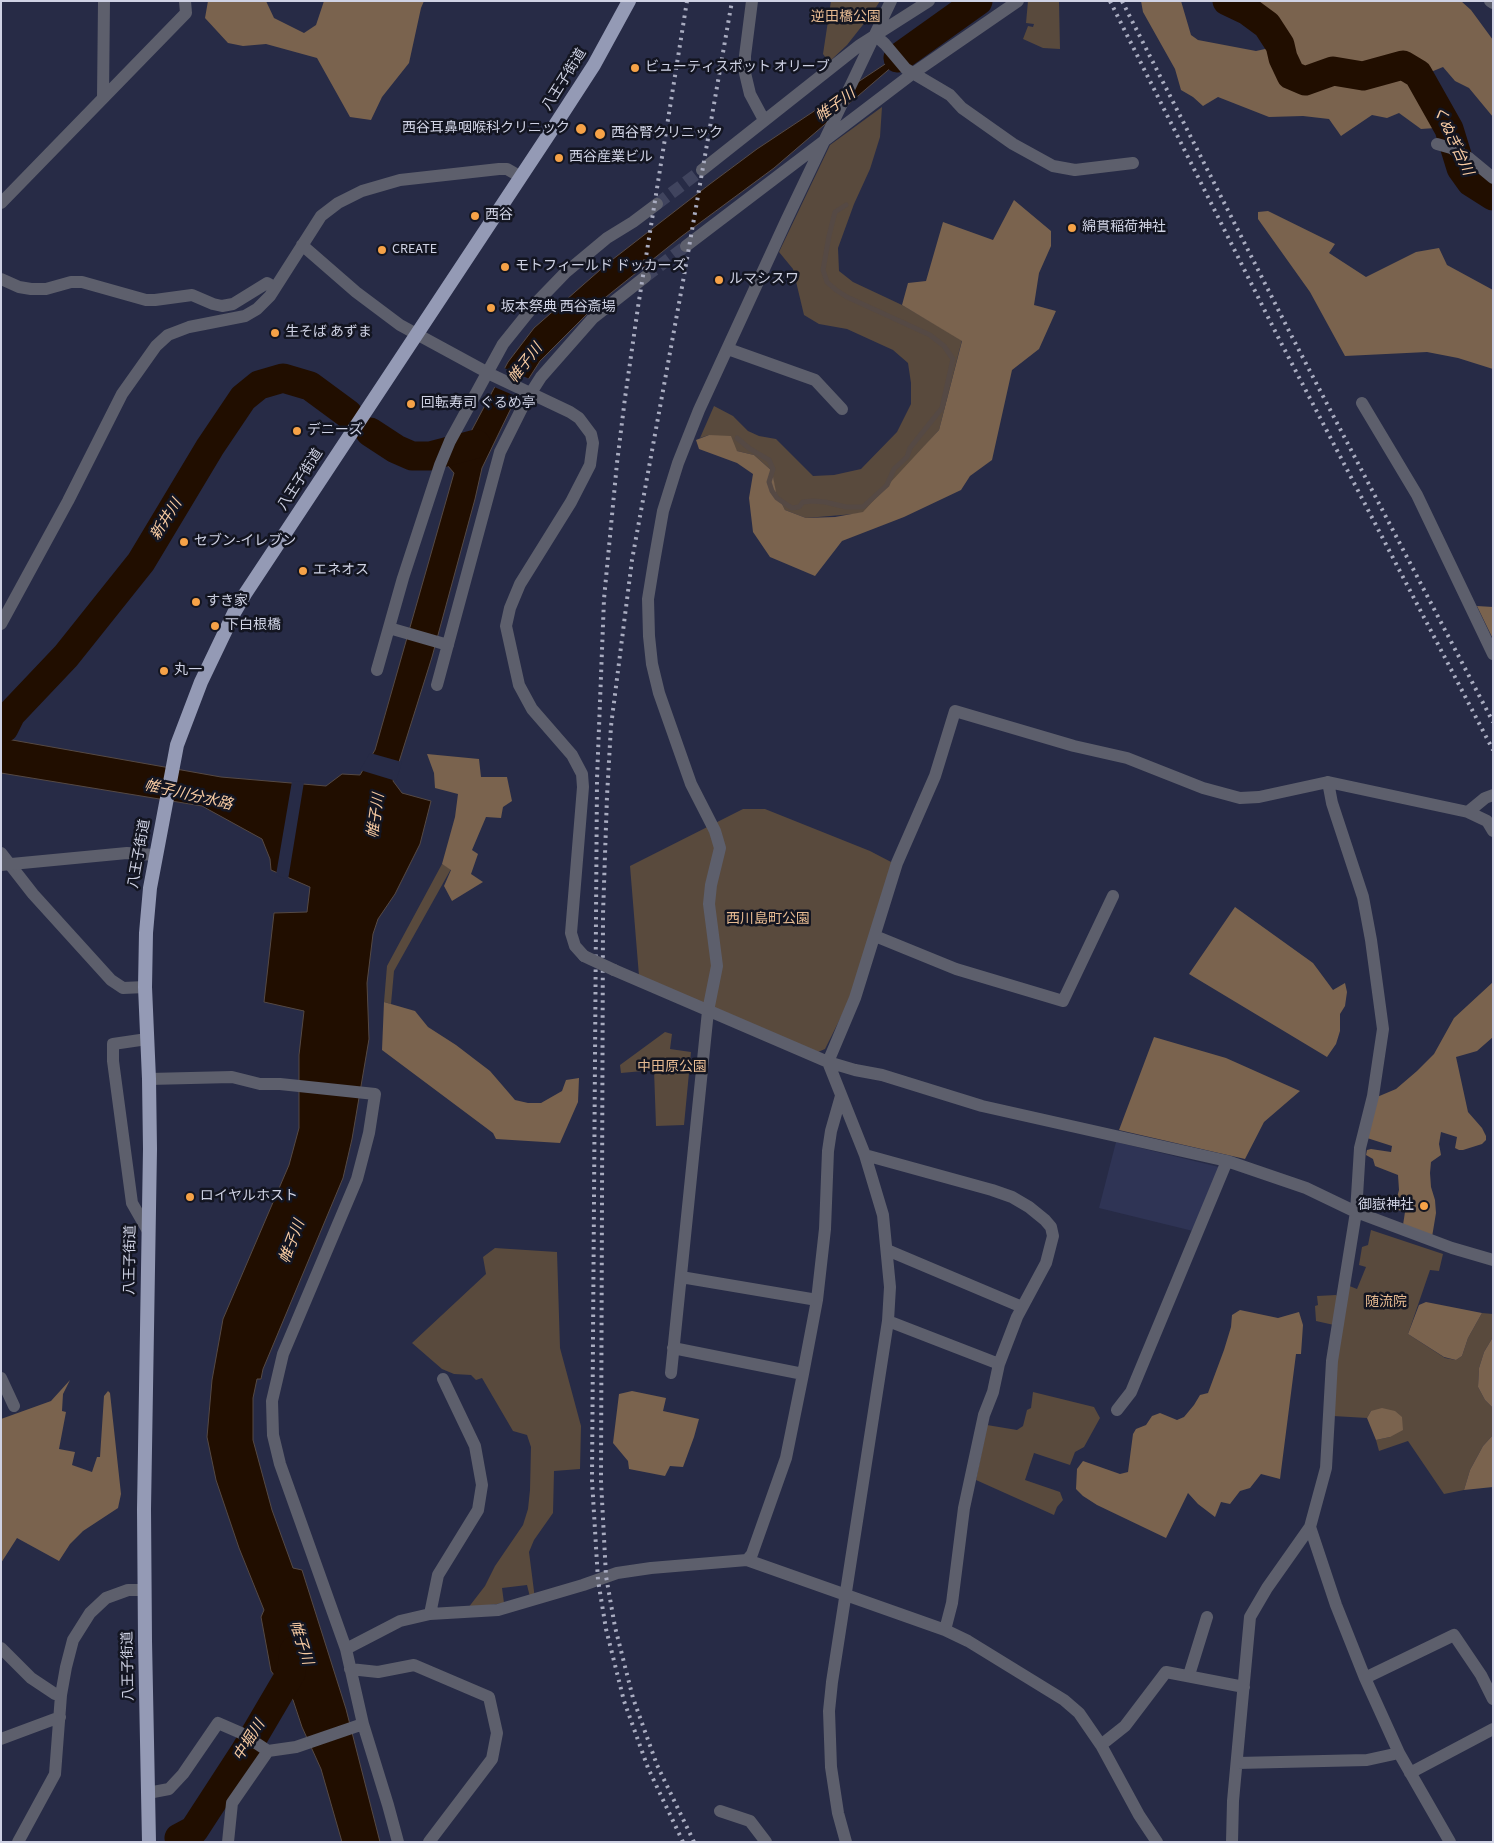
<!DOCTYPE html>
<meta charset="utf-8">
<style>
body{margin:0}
#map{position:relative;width:1494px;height:1843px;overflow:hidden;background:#272b46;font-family:"Source Sans 3",sans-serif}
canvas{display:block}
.frame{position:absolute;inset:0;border:2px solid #cfd2e4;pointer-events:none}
</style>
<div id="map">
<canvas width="1494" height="1843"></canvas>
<div class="frame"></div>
</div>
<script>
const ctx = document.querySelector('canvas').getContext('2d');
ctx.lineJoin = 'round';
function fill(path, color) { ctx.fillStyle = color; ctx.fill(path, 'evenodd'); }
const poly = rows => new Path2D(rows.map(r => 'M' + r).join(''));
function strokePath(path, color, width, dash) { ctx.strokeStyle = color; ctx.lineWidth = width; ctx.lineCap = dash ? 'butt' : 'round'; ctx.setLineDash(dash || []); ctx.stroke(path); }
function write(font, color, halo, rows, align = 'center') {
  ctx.font = font + ' "Source Sans 3","Noto Sans JP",sans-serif'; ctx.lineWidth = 5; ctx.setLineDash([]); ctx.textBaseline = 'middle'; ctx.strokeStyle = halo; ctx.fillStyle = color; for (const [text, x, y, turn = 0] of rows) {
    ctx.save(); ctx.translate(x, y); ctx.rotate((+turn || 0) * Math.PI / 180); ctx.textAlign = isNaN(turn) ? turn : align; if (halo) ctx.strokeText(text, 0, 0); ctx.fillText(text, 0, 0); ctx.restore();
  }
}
const built = poly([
 [1116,1142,1219,1167,1193,1231,1099,1208]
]);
const green = poly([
 [831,1,880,1,873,12,847,45,829,62,823,54],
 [1028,1,1059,2,1060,49,1043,48,1023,39,1028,26,1033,27,1034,24,1026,23],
 [882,107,880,137,870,169,854,204,838,248,839,271,853,282,902,305,962,340,939,430,866,513,806,518,785,510,775,490,772,471,754,455,737,451,709,435,700,438,714,406,733,416,748,431,759,436,776,439,813,476,834,475,861,469,897,432,911,404,911,383,908,363,893,350,847,329,819,324,804,315,793,269,779,252,830,145],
 [743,809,765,809,870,851,893,863,851,997,825,1049,818,1052,639,976,630,866],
 [442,864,451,869,394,971,391,1004,384,1002,387,966],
 [665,1032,672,1034,670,1049,691,1052,684,1125,656,1126,654,1070,621,1073,620,1065],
 [1371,1230,1443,1254,1439,1271,1430,1270,1408,1334,1445,1358,1456,1360,1462,1356,1468,1338,1482,1313,1493,1314,1493,1337,1484,1352,1479,1368,1478,1387,1485,1400,1493,1408,1493,1435,1483,1446,1470,1470,1464,1490,1444,1494,1408,1441,1379,1451,1376,1440,1390,1437,1371,1411,1367,1418,1333,1416,1334,1367,1347,1285,1357,1289,1366,1267,1359,1265,1362,1247,1368,1245],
 [495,1248,557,1252,560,1348,581,1426,580,1469,554,1471,553,1513,534,1540,529,1552,535,1599,530,1597,527,1585,502,1588,504,1603,468,1608,485,1586,495,1566,523,1525,528,1509,530,1490,531,1447,527,1435,513,1431,482,1378,476,1380,471,1375,454,1374,442,1369,412,1343,486,1274,483,1257],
 [1336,1295,1338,1297,1334,1325,1316,1321,1315,1306,1318,1305,1317,1296],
 [1033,1392,1094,1407,1100,1418,1084,1447,1075,1452,1070,1465,1034,1453,1025,1480,1060,1492,1063,1500,1057,1507,1054,1515,976,1480,987,1425,1017,1430,1023,1426,1027,1410,1031,1408]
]);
const forest = poly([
 [208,1,266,1,274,18,304,33,316,25,324,1,424,1,421,8,409,63,382,97,371,120,350,117,317,58,266,44,243,46,228,43,205,18],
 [1141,1,1181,1,1191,35,1198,40,1256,51,1265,49,1268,40,1264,23,1255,11,1239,1,1461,1,1471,10,1493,40,1493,117,1469,88,1455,81,1443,67,1426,74,1458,134,1435,128,1421,129,1399,113,1387,118,1372,115,1341,136,1329,119,1303,116,1269,117,1218,97,1203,106,1193,97,1181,90,1175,69,1143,12],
 [1014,200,1051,231,1051,246,1039,273,1034,305,1056,311,1039,349,1012,370,992,460,970,476,961,490,904,517,842,541,815,576,770,557,753,532,749,498,753,474,737,463,699,449,696,440,709,435,731,436,737,451,754,455,772,471,776,492,785,510,806,518,835,517,863,512,939,430,962,341,902,305,908,283,926,281,943,222,993,240],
 [1268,211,1335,244,1329,253,1366,277,1416,252,1439,248,1447,265,1493,290,1493,369,1458,358,1427,352,1345,356,1310,292,1258,219,1258,212],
 [1477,606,1493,607,1493,639],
 [427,754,479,759,481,777,507,777,512,801,503,807,501,818,486,817,472,850,478,854,471,874,483,882,452,901,444,886,451,870,442,864,455,817,458,794,435,788,434,773],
 [1235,907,1313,963,1333,990,1345,983,1347,992,1345,1006,1340,1014,1340,1031,1336,1044,1327,1057,1189,974],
 [1493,982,1493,1037,1477,1051,1456,1057,1468,1112,1482,1128,1486,1136,1486,1140,1482,1144,1463,1150,1459,1150,1455,1148,1457,1137,1441,1132,1439,1144,1441,1155,1431,1162,1430,1173,1431,1187,1435,1200,1436,1213,1432,1237,1403,1225,1405,1212,1394,1209,1399,1190,1398,1175,1375,1166,1373,1159,1366,1155,1367,1150,1371,1149,1391,1152,1392,1146,1367,1138,1377,1097,1396,1089,1417,1071,1434,1054,1454,1018],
 [384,1002,415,1011,428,1027,456,1045,490,1071,515,1100,528,1103,541,1103,562,1091,566,1080,579,1078,578,1102,560,1143,496,1139,493,1133,382,1050],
 [1154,1037,1226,1058,1300,1091,1264,1122,1245,1159,1119,1130],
 [1426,1302,1482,1313,1468,1338,1462,1356,1456,1360,1444,1357,1408,1334,1419,1305],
 [1240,1310,1278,1318,1299,1312,1303,1325,1301,1354,1296,1354,1280,1479,1261,1474,1250,1488,1240,1491,1230,1504,1221,1502,1215,1517,1198,1504,1188,1493,1166,1538,1097,1505,1083,1496,1076,1489,1077,1469,1083,1461,1120,1474,1128,1472,1133,1434,1136,1429,1146,1425,1152,1416,1160,1413,1177,1420,1184,1417,1194,1405,1200,1395,1208,1393,1224,1350,1231,1327,1232,1315],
 [1493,1337,1493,1408,1485,1400,1478,1387,1479,1368,1484,1352],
 [70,1380,63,1394,62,1411,66,1412,59,1449,75,1452,72,1465,92,1472,97,1457,100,1457,104,1396,108,1391,110,1393,121,1494,118,1508,83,1531,70,1544,59,1561,17,1538,1,1563,1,1419,51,1401],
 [632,1391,666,1398,663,1411,699,1419,694,1437,683,1467,670,1466,665,1476,629,1469,628,1461,613,1443,619,1394],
 [1382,1408,1395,1411,1402,1417,1403,1430,1390,1437,1376,1440,1367,1418,1371,1411],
 [1493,1435,1493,1487,1464,1490,1470,1470,1483,1446]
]);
const water = poly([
 [929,35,774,168,682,236,596,305,540,361,515,400,482,468,475,499,432,657,393,781,402,793,431,801,420,844,395,894,378,919,373,934,367,983,369,1039,352,1139,343,1178,263,1369,261,1379,257,1379,253,1398,253,1440,272,1510,293,1568,302,1570,346,1709,380,1842,342,1842,321,1769,302,1727,293,1700,271,1671,261,1617,264,1610,239,1548,216,1480,207,1437,212,1380,223,1319,289,1165,299,1128,299,1055,304,1011,264,1002,274,913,307,912,310,887,271,870,270,859,262,839,202,806,1,773,1,738,221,777,326,786,342,774,360,775,375,750,454,473,447,465,457,440,466,441,508,362,534,328,608,263,710,184,757,149,929,35]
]);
const pier = poly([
 [502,367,532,380,520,398,492,386],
 [370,753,402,762,396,781,360,770],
 [292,781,304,782,288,880,276,875]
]);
const stream = poly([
 [737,438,750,449,769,460,773,469,769,482,772,491,777,498,787,505,792,508,799,507,803,502,813,501,825,502,846,507,863,507,887,485,894,469,907,457,910,448,942,408,953,359,944,346,930,335,847,297,836,290,827,282,823,270,829,236,835,212,846,205]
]);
const river = poly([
 [1227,1,1248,11,1267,25,1280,45,1283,58,1291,75,1305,81,1333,71,1363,76,1403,65,1418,74,1449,129,1461,168,1471,182,1493,196],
 [898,58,978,1],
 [370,432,396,449,412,456,430,456,476,444],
 [4,728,11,714,66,656,141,562,210,447,243,398,259,385,283,378,310,386,348,414],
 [179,1838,194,1830,244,1753,291,1673,294,1651]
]);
const minorTunnel = poly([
 [657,204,702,170],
 [645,277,686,246]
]);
const minor = poly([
 [752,1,745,56,745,73,750,94,764,120],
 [1490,1,1493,3],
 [875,35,885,44,906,69,950,95,962,108,1013,144,1053,166,1075,170,1133,163],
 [103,97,104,1],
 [1437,144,1451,148,1469,158,1493,178],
 [702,170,860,45,929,1],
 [1,203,186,13,185,1],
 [302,245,356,292,400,325,492,375,570,412,579,418,591,434,593,443,590,465,571,502,520,584,510,608,506,626,519,685,532,709,572,755,582,774,583,787,571,933,575,946,584,956],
 [686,246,912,74,1018,1],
 [1,279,19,287,31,289,46,289,71,282,82,282,146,300,155,300,192,295,213,304,222,306,233,304,267,283,274,287],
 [728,349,815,380,842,409],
 [1362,403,1417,495,1493,654],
 [1,624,68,501,122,394,156,346,168,335,189,327,245,316,257,309,270,296,321,216,338,203,362,191,400,180,499,169,507,169,521,177],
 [389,628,448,645],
 [377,670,403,578,440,465,450,441,503,344,536,303,565,273,607,238,633,222,657,204],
 [437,685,500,452,525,402,541,377,593,318,645,277],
 [1468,812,1485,798,1493,795],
 [1,853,33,894,111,980,123,988,145,987],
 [875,936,956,969,1063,1001,1113,896],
 [614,970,828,1062,855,1070,882,1075,982,1106,1227,1161,1306,1188,1356,1212,1452,1248,1493,1260],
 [147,1039,113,1044,113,1061,132,1203,148,1231],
 [149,1079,232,1077,260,1084,280,1084,375,1094,369,1133,357,1179,283,1354,272,1401,273,1435,280,1464,346,1649],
 [865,1155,992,1190,1012,1197,1029,1207,1045,1220,1051,1227,1053,1236,1046,1263,1017,1317,999,1364,993,1392,984,1415,964,1508,952,1603,945,1630],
 [887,1250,1022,1307],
 [681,1277,817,1300],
 [888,1321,999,1364],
 [673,1348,803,1374],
 [671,1373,708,1011,717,966,709,904,711,885,720,848,715,831,691,784,659,693,652,664,649,636,648,599,654,562,663,511,678,463,699,410,786,221,891,1],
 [1,1378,14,1406],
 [1117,1410,1131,1392,1227,1161],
 [1310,1527,1336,1605,1365,1678,1399,1753,1450,1842],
 [747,1560,752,1554,786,1458,803,1374,817,1300,825,1229,828,1151,831,1131,841,1096],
 [430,1614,438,1575,478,1510,482,1485,475,1446,443,1379],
 [1,1648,31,1678,55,1694,61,1695],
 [350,1669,378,1672,414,1665,489,1697,497,1733,492,1759,429,1842],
 [1189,1675,1207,1617],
 [1365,1678,1454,1635,1481,1675,1493,1699],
 [1,1739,60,1717],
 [1101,1745,1125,1726,1166,1672,1244,1687],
 [1237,1763,1367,1760,1399,1753],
 [1410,1773,1493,1729],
 [148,1793,169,1789,183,1774,218,1723,241,1733,268,1751],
 [720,1811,750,1821,766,1842],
 [18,1842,55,1774,61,1695,66,1667,73,1640,90,1613,106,1598,128,1590,145,1590],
 [228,1842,232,1803,268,1751,296,1747,363,1724],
 [398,1842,388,1805,363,1724,346,1649,400,1621,430,1614,498,1610,583,1585,617,1573,651,1568,747,1560,945,1630,968,1641,1064,1700,1079,1713,1101,1745,1139,1815,1157,1842],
 [846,1842,838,1813,831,1767,829,1711,832,1682,888,1321,890,1287,883,1215,865,1155,828,1062,855,998,897,863,935,776,955,711,1074,746,1127,758,1203,788,1240,798,1259,797,1328,782,1468,812,1487,821,1493,831],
 [1232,1842,1233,1801,1250,1617,1267,1588,1310,1527,1326,1468,1332,1361,1356,1212,1360,1148,1373,1096,1383,1029,1371,940,1363,897,1332,803,1328,782]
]);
const tertiary = poly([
 [1,865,127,853,155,855]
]);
const trunk = poly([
 [149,1842,145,1641,144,1509,150,1149,149,1079,145,987,146,933,150,888,177,745,201,682,234,613,245,594,559,119,594,65,629,1]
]);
const rail = poly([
 [1110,1,1277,335,1493,750],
 [1122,1,1289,331,1493,722],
 [683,1842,648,1768,624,1701,606,1629,598,1580,592,1480,597,779,604,599,617,463,625,398,638,307,687,1],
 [694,1842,657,1765,633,1698,615,1627,606,1576,601,1481,603,914,607,796,611,726,632,560,684,276,732,1]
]);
const minorBridge = poly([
 [584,956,614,970]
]);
const markers = [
 [635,68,5,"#f6a247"],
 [581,129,6,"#f6a247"],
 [600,134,6,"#f6a247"],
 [559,158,5,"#f6a247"],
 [475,216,5,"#f6a247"],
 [1072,228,5,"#f6a247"],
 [382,250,5,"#f6a247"],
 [505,267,5,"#f6a247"],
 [719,280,5,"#f6a247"],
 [491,308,5,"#f6a247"],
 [275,333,5,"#f6a247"],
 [411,404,5,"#f6a247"],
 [297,431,5,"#f6a247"],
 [184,542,5,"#f6a247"],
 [303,571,5,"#f6a247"],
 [196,602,5,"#f6a247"],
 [215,626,5,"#f6a247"],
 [164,671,5,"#f6a247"],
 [190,1197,5,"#f6a247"],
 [1424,1206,5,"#f6a247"]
];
const parkNames = [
 ["逆田橋公園",846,18],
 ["西川島町公園",768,920],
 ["中田原公園",672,1068],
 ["随流院",1386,1303]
];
const poiNames = [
 ["ビューティスポット オリーブ",645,68],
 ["西谷耳鼻咽喉科クリニック",570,129,"right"],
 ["西谷腎クリニック",611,134],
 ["西谷産業ビル",569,158],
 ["西谷",485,216],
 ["綿貫稲荷神社",1082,228],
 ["CREATE",392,250],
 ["モトフィールド ドッカーズ",515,267],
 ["ルマシスワ",729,280],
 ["坂本祭典 西谷斎場",501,308],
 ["生そば あずま",285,333],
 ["回転寿司 ぐるめ亭",421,404],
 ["デニーズ",307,431],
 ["セブン-イレブン",194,542],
 ["エネオス",313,571],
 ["すき家",206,602],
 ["下白根橋",225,626],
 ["丸一",174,671],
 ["ロイヤルホスト",200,1197],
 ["御嶽神社",1414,1206,"right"]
];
const streetNames = [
 ["八王子街道",565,80,-58],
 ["八王子街道",301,480,-57],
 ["八王子街道",140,854,-80],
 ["八王子街道",131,1260,-89],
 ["八王子街道",129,1666,-91]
];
const waterNames = [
 ["帷子川",836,106,-36],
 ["くぬぎ台川",1452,141,65],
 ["帷子川",526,364,-52],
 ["新井川",167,520,-58],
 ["帷子川分水路",188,796,13],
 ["帷子川",377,816,-82],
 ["帷子川",293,1242,-69],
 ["帷子川",300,1643,72],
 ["中堀川",250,1741,-58]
];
fill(built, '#2f3455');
fill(green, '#594a3d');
fill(forest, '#7a634e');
fill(water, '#210e00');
strokePath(water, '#554944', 1);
fill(pier, '#272b46');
strokePath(stream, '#554944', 5);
strokePath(river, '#210e00', 29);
strokePath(minorTunnel, '#40445e', 12, [12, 6]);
strokePath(minor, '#5d5f6c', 12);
strokePath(tertiary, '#5d5f6c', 12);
strokePath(trunk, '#949ab5', 14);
strokePath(rail, '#a9acc0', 4, [2.5, 5]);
strokePath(minorBridge, '#5d5f6c', 12);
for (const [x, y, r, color] of markers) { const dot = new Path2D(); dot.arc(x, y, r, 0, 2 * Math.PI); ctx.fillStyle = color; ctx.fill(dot); strokePath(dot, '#131521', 2); }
write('14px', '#e6ba91', '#131521', parkNames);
write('14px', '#cfd2e4', '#131521', poiNames, 'left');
write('14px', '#cfd2e4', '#131521', streetNames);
write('italic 15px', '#f8cba2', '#131521', waterNames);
</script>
